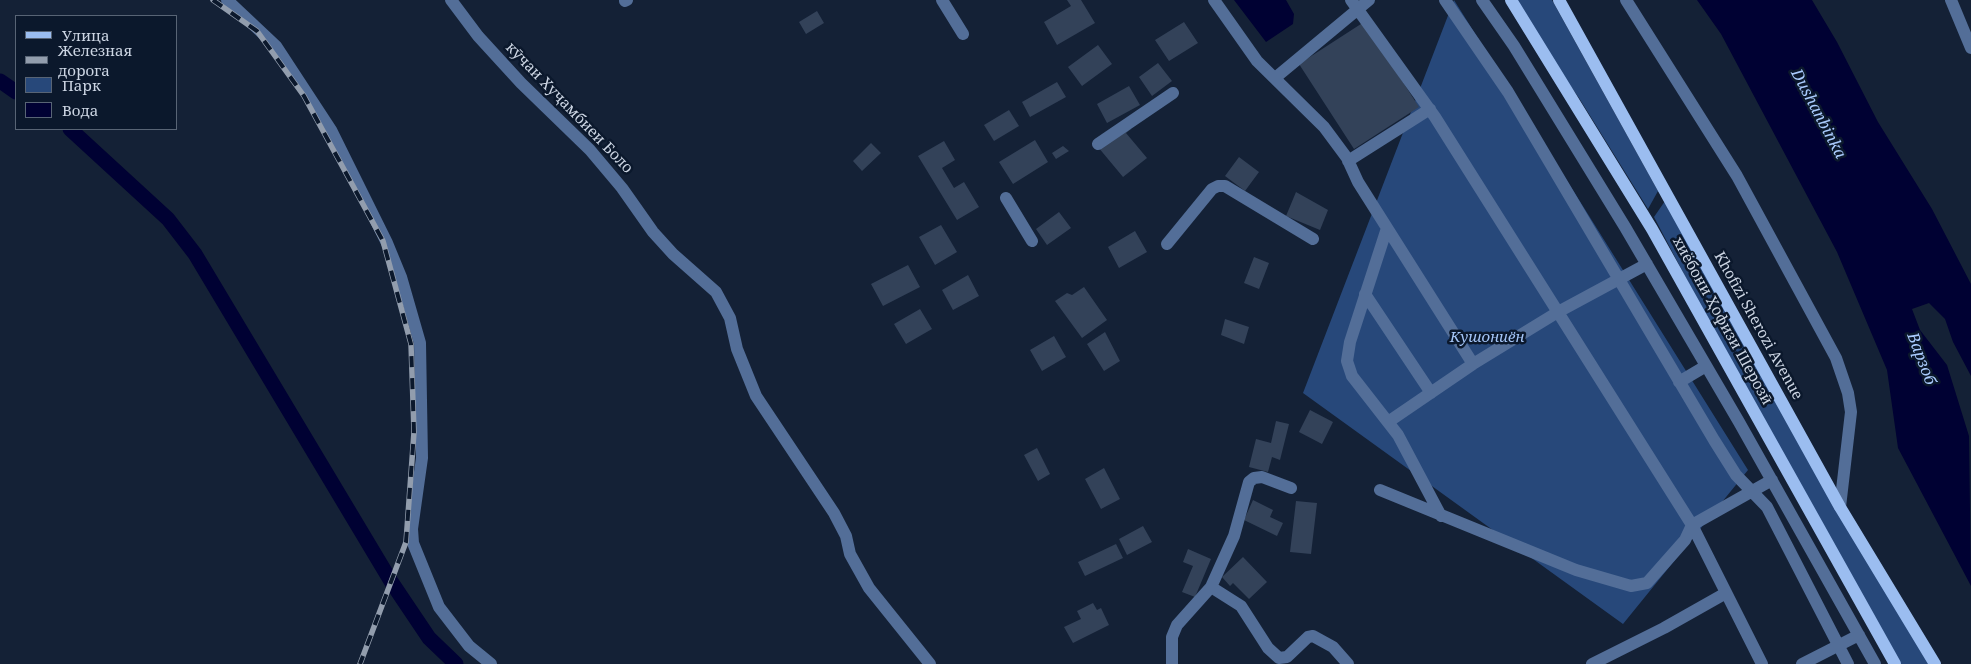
<!DOCTYPE html>
<meta charset="utf-8">
<style>
body{margin:0}
#map{position:relative;width:1971px;height:664px;overflow:hidden;background:#142136;font-family:"Noto Serif",serif}
canvas{display:block}
.legend{position:absolute;left:15px;top:15px;width:162px;height:115px;box-sizing:border-box;background:#0b182c;border:1px solid #586475;margin:0;padding:6px 9px;list-style:none;font-size:15px;color:#ccd5e3}
.legend li{display:flex;align-items:center;gap:10px;height:25px}
.legend b{width:25px;border:1px solid #586475}
</style>
<div id="map">
<canvas width="1971" height="664"></canvas>
<ul class="legend">
<li><b style="height:6px;background:#9bbdf0"></b>Улица</li>
<li><b style="height:6px;background:#929dad"></b>Железная дорога</li>
<li><b style="height:14px;background:#27487a"></b>Парк</li>
<li><b style="height:14px;background:#000133"></b>Вода</li>
</ul>
</div>
<script>
const ctx = document.querySelector('canvas').getContext('2d');
ctx.lineJoin = 'round';
function fill(path, color) { ctx.fillStyle = color; ctx.fill(path, 'evenodd'); }
const poly = rows => new Path2D(rows.map(r => 'M' + r).join(''));
function strokePath(path, color, width, dash) { ctx.strokeStyle = color; ctx.lineWidth = width; ctx.lineCap = dash ? 'butt' : 'round'; ctx.setLineDash(dash || []); ctx.stroke(path); }
function write(font, color, halo, rows, align = 'center') {
  ctx.font = font + ' "Noto Serif",serif'; ctx.lineWidth = 5; ctx.setLineDash([]); ctx.textBaseline = 'middle'; ctx.strokeStyle = halo; ctx.fillStyle = color; for (const [text, x, y, turn = 0] of rows) {
    ctx.save(); ctx.translate(x, y); ctx.rotate((+turn || 0) * Math.PI / 180); ctx.textAlign = isNaN(turn) ? turn : align; if (halo) ctx.strokeText(text, 0, 0); ctx.fillText(text, 0, 0); ctx.restore();
  }
}
const green = poly([
 [1454,0,1748,470,1623,624,1303,393],
 [1506,0,1552,0,1658,191,1648,209,1579,98,1524,20],
 [1665,201,1931,664,1901,664,1696,297,1654,217]
]);
const water = poly([
 [1234,0,1286,0,1294,14,1293,24,1266,42],
 [1697,0,1812,0,1837,42,1878,122,1932,209,1971,284,1971,376,1953,342,1945,319,1929,303,1912,309,1920,330,1947,365,1969,436,1971,586,1898,448,1887,370,1837,252,1721,34]
]);
const canal = poly([
 [0,81,16,92],
 [70,129,168,219,195,254,392,583,429,638,456,664]
]);
const building = poly([
 [1067,0,1081,0,1095,23,1057,45,1044,22,1071,6],
 [817,11,824,23,806,34,799,22],
 [1184,22,1198,43,1169,61,1155,40],
 [1364,22,1419,107,1354,149,1299,64],
 [1098,45,1112,64,1082,86,1068,67],
 [1158,63,1172,81,1152,96,1139,77],
 [1057,82,1066,97,1030,117,1022,102],
 [1129,86,1140,105,1107,123,1097,104],
 [1009,110,1019,126,994,141,984,125],
 [1127,124,1131,129,1126,133,1147,158,1123,177,1098,147],
 [1035,140,1048,162,1013,184,999,162],
 [944,141,955,160,942,168,954,188,964,182,979,207,957,220,918,156],
 [871,143,881,153,862,171,853,161],
 [1063,146,1069,151,1056,159,1052,153],
 [1239,157,1259,172,1245,191,1225,176],
 [1296,192,1328,210,1320,230,1286,216],
 [1059,212,1071,228,1047,245,1036,229],
 [941,225,957,252,935,265,919,237],
 [1135,231,1147,252,1119,268,1108,247],
 [1254,257,1269,263,1259,289,1244,283],
 [908,265,920,287,883,306,871,284],
 [968,275,979,296,953,310,942,290],
 [1084,287,1107,320,1082,338,1055,301,1067,293,1072,295],
 [920,309,932,329,906,344,894,324],
 [1225,319,1249,327,1244,344,1221,335],
 [1105,332,1120,361,1104,371,1087,344],
 [1054,336,1066,357,1042,371,1030,350],
 [1310,410,1333,422,1322,444,1299,432],
 [1276,421,1289,424,1280,460,1272,457,1268,472,1249,467,1256,439,1271,443],
 [1037,448,1050,474,1038,481,1024,455],
 [1104,468,1120,499,1101,509,1085,479],
 [1253,500,1273,510,1270,517,1283,523,1277,536,1244,520],
 [1296,501,1317,503,1311,554,1290,552],
 [1143,526,1152,542,1127,555,1119,539],
 [1116,544,1123,558,1085,576,1078,562],
 [1188,549,1211,559,1195,597,1182,592,1193,566,1183,562],
 [1243,557,1267,582,1249,599,1233,583,1230,586,1222,577],
 [1093,603,1097,610,1101,608,1109,625,1073,643,1064,627,1081,619,1077,611]
]);
const minor = poly([
 [227,0,276,46,331,130,387,243,401,277,420,343,422,458,412,529,413,543,439,607,469,646,491,664],
 [451,0,478,36,521,83,590,150,622,188,653,232,673,254,716,292,730,318,737,349,756,396,834,513,846,536,850,554,869,588,930,664],
 [942,0,963,34],
 [1214,0,1257,61,1324,127,1347,158,1358,182,1473,364,1558,312,1647,264],
 [1351,0,1435,117,1692,525,1762,664],
 [1445,0,1508,92,1714,440,1736,475,1767,507,1848,664],
 [1482,0,1514,46,1625,227,1739,422,1875,664],
 [1626,0,1737,176,1836,358,1848,393,1851,412,1840,507],
 [1951,0,1971,48],
 [625,1,627,0],
 [1275,78,1369,0],
 [1098,144,1173,93],
 [1348,161,1430,109],
 [1006,198,1032,241],
 [1387,228,1350,342,1347,361,1352,376,1398,435,1441,516],
 [1167,244,1212,189,1218,186,1225,186,1313,239],
 [1365,294,1431,393],
 [1679,382,1706,366],
 [1388,422,1473,364],
 [1380,490,1576,570,1631,586,1647,583,1685,540,1692,525,1772,480],
 [1211,587,1241,606,1268,648,1279,658,1287,657,1308,637,1313,636,1333,647,1348,664],
 [1172,664,1172,637,1177,625,1211,587,1234,536,1249,482,1254,478,1262,477,1291,488],
 [1592,664,1664,628,1726,593],
 [1802,664,1859,635]
]);
const major = poly([
 [1511,0,1652,229,1895,664],
 [1559,0,1840,507,1935,664]
]);
const rail = poly([
 [213,0,257,31,304,96,383,241,411,344,414,432,406,542,360,664]
]);
const streetNames = [
 ["кӯчаи Хуҷамбиеи Боло",569,108,46],
 ["хиёбони Ҳофизи Шерозӣ",1722,321,61],
 ["Khofizi Sherozi Avenue",1758,326,61]
];
const parkNames = [
 ["Кушониён",1487,338]
];
const waterNames = [
 ["Dushanbinka",1818,114,62],
 ["Варзоб",1921,359,69]
];
fill(green, '#27487a');
fill(water, '#000133');
strokePath(canal, '#000133', 15);
fill(building, '#334259');
strokePath(minor, '#536e98', 12);
strokePath(major, '#9bbdf0', 12);
strokePath(rail, '#929dad', 5.5);
strokePath(rail, '#0b182c', 4, [11]);
write('15px', '#ccd5e3', '#0b182c', streetNames);
write('italic 15px', '#a4c5f7', '#0b182c', parkNames);
write('italic 16px', '#a9cafc', '#0b182c', waterNames);
</script>
